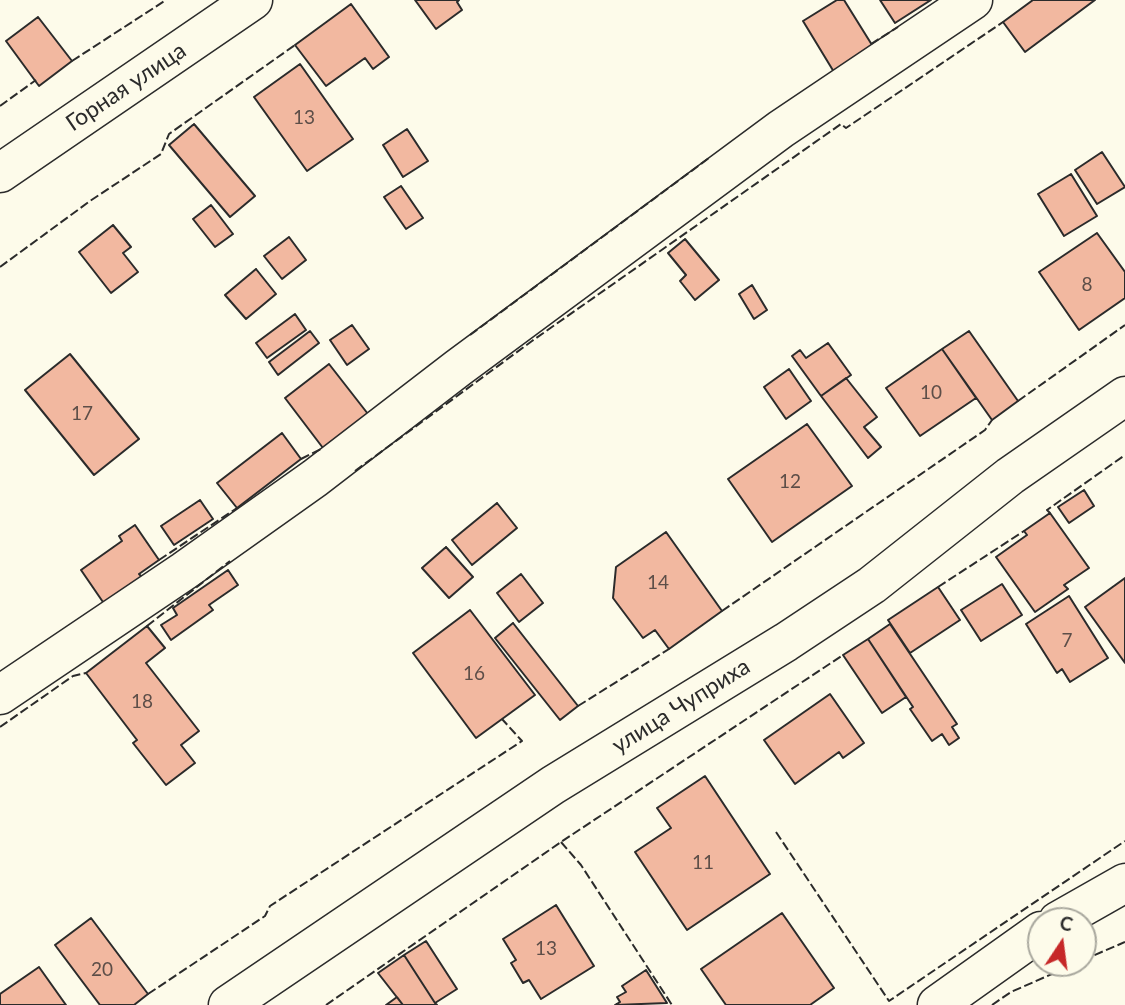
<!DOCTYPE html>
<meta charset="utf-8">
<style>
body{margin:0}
#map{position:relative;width:1125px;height:1005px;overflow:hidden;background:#fdfbea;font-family:Lato,sans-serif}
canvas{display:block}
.north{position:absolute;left:1027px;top:907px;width:70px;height:70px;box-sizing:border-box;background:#fdfbea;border:2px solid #a9a89e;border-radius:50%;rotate:13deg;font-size:19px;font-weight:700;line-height:28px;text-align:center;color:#2b2b2b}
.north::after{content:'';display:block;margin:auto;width:24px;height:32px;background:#c62828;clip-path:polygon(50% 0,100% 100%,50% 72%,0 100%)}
</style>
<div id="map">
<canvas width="1125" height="1005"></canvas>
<div class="north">С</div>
</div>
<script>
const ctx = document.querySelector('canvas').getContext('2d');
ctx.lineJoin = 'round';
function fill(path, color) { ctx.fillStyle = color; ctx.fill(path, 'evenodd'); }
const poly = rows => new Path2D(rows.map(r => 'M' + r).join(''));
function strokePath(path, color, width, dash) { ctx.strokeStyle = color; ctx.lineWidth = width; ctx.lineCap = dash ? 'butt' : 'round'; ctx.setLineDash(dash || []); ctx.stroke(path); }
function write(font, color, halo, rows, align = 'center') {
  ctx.font = font + ' Lato,sans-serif'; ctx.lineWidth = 5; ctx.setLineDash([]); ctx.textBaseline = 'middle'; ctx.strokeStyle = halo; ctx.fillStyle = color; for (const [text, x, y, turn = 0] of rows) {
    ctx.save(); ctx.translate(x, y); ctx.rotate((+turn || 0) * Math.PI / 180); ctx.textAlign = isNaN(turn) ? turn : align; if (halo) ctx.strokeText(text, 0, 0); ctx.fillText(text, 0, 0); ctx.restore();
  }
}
const building = poly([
 [415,0,459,0,457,2,462,10,436,29,415,0],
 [837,0,844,0,877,53,837,77,803,21,837,0],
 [880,0,931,0,895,23,880,0],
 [1033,0,1095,0,1025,52,1003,22,1033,0],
 [351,4,389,57,373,69,365,58,326,86,295,45,351,4],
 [38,17,72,61,39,86,6,41,38,17],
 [300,64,353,139,307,171,254,97,300,64],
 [194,124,255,196,230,217,169,145,194,124],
 [407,129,428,161,403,177,383,145,407,129],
 [1102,152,1125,187,1097,204,1075,170,1102,152],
 [1071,174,1097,216,1064,236,1038,194,1071,174],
 [401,186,423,218,406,229,384,197,401,186],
 [211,205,233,234,215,247,193,219,211,205],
 [113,225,131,247,123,253,138,272,111,293,79,252,113,225],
 [1097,233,1125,272,1125,298,1079,330,1039,272,1097,233],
 [289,237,306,260,282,279,264,256,289,237],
 [685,239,719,280,695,300,680,281,686,275,668,253,685,239],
 [256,269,276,294,246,319,225,295,256,269],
 [752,285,767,310,754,319,739,294,752,285],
 [295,314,306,330,267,358,256,343,295,314],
 [352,325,369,349,347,365,330,340,352,325],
 [310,331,319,343,278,375,269,362,310,331],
 [969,331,1018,401,992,420,942,349,969,331],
 [828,343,851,375,821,396,792,356,800,350,806,358,828,343],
 [942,349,976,398,920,436,886,388,942,349],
 [70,354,139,439,94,475,25,390,70,354],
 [329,364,368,414,323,448,285,398,329,364],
 [789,369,811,401,786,419,764,387,789,369],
 [846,378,877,417,864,427,881,447,868,458,821,396,846,378],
 [807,424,852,486,772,542,728,479,807,424],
 [282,433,301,459,237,508,217,483,282,433],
 [1084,490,1094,506,1069,523,1058,507,1084,490],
 [200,500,213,519,174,545,161,526,200,500],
 [497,503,517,528,472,565,452,540,497,503],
 [1050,513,1089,568,1064,585,1068,589,1035,612,996,557,1027,535,1024,531,1050,513],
 [135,525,159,560,139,574,143,578,105,605,81,570,122,541,119,536,135,525],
 [666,532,722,611,669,649,655,630,643,638,613,598,616,567,666,532],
 [446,547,473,577,449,598,422,568,446,547],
 [228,570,238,585,209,605,213,610,171,640,161,625,177,615,173,608,228,570],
 [521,574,543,603,519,622,497,593,521,574],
 [1125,578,1125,663,1085,607,1125,578],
 [1002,584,1022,615,981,641,961,610,1002,584],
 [938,587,960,620,910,653,888,620,938,587],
 [1069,596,1108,658,1070,682,1062,669,1057,673,1026,624,1069,596],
 [470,610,535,695,476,738,413,653,470,610],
 [513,623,578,706,560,720,495,638,513,623],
 [890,624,957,724,952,727,959,738,949,745,942,734,932,741,910,709,913,707,868,639,890,624],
 [147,626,165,648,146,663,199,731,181,745,195,763,166,785,133,743,137,740,86,673,147,626],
 [868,639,906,697,882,713,843,655,868,639],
 [830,694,864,743,843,758,839,752,795,784,764,740,830,694],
 [705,776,770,874,687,930,635,852,671,828,657,808,705,776],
 [556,905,594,966,541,999,529,980,523,983,511,963,516,960,503,939,556,905],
 [782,913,834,988,810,1005,726,1005,701,969,782,913],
 [91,918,148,994,134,1005,100,1005,55,945,91,918],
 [426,941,457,989,435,1003,404,955,426,941],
 [404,955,435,1003,437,1005,403,1005,378,973,404,955],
 [39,967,66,1005,0,1005,0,994,39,967],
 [646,970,667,1003,615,1005,620,1002,617,997,626,992,622,986,646,970],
 [397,997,403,1005,386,1005,397,997]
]);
const minor = poly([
 [0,173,253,0],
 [0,695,184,571,315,478,458,368,781,129,973,0],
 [1058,921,1125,883],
 [228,1005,553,785,786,642,872,585,1010,476,1125,396],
 [937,1005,1041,931]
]);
const fence = poly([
 [871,44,898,27],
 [72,61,166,0],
 [0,106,36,80],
 [0,267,90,201,161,154,169,134,295,45],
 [470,335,709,158],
 [1018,401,1125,325],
 [301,459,323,448],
 [355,471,532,341,841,124,846,128,1003,22],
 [1050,513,1047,510,1125,455],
 [159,560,237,508],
 [938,587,1024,531],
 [722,611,985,430,992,420],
 [147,626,230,561],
 [578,706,669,649],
 [0,727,73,676,86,673],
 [776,832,889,1001,1125,841],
 [561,842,581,865,672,1005],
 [1083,960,1125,942],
 [148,994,265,916,270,906,522,741,502,719],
 [326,1005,561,842,843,655],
 [992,1005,1011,992,1077,963]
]);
const numberNames = [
 ["13",304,118],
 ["8",1087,285],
 ["10",931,393],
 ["17",82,414],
 ["12",790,482],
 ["14",658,583],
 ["7",1067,641],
 ["16",474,674],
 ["18",142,702],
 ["11",703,863],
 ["13",546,949],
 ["20",102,970]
];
const streetNames = [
 ["Горная улица",126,87,-34],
 ["улица Чуприха",681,706,-32]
];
fill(building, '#f2b8a0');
strokePath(building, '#2b2b2b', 2);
strokePath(minor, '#2b2b2b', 41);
strokePath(minor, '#fdfbea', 38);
strokePath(fence, '#2b2b2b', 2, [9, 3.5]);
write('19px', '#5d4e48', null, numberNames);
write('23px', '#2b2b2b', '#fdfbea', streetNames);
</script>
